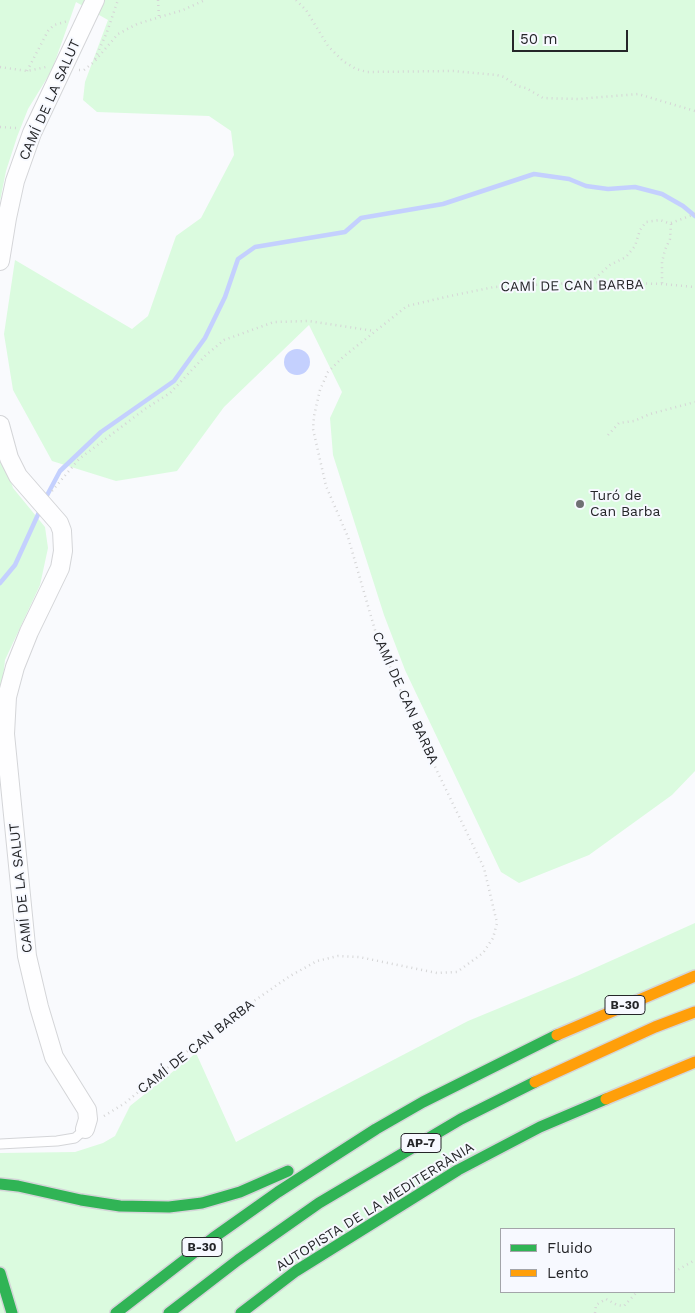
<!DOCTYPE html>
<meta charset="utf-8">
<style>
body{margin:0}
#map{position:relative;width:695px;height:1313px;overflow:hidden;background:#f9fafd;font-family:"Work Sans",sans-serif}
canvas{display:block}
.legend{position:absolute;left:500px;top:1228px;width:175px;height:65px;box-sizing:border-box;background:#f7f9ff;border:1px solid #a3a5a9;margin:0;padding:6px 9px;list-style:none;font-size:15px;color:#252629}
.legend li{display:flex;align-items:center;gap:10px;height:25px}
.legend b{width:25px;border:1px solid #a3a5a9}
.scale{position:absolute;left:512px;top:30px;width:116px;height:22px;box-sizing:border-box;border:2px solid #252629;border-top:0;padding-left:6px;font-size:15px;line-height:18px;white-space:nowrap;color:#252629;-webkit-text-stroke:4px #f7f9ff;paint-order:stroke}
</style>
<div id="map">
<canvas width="695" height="1313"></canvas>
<ul class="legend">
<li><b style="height:6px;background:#30b455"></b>Fluido</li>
<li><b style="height:6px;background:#ff9f0a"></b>Lento</li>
</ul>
<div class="scale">50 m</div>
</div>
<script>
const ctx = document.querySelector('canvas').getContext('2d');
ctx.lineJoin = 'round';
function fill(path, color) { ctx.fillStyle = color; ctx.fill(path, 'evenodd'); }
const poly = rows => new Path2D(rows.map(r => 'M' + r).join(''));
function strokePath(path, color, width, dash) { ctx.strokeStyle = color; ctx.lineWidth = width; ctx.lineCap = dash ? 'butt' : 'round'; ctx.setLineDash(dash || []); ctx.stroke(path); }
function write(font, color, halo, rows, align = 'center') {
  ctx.font = font + ' "Work Sans",sans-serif'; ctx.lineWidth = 4; ctx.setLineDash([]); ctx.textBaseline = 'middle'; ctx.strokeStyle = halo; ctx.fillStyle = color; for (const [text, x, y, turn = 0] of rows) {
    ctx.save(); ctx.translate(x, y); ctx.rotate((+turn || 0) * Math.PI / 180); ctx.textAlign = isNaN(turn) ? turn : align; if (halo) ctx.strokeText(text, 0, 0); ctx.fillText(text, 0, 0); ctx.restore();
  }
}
const green = poly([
 [0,0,695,0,695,771,672,795,589,855,519,883,501,872,405,670,384,615,333,455,330,418,342,392,309,325,224,407,177,471,116,481,52,461,13,390,4,334,15,260,132,329,148,316,176,236,201,218,234,155,231,131,209,116,97,112,83,100,85,82,108,20,76,2,52,70,28,109,17,137,6,171,0,201],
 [0,447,13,488,45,527,48,548,40,585,5,660,0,707],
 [695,923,695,1313,0,1313,0,1153,75,1152,103,1143,115,1136,130,1106,196,1053,236,1142,468,1021,577,976],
 [501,1229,674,1229,674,1292,501,1292]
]);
const water = poly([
 '284 362a13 13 0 1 1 26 0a13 13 0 1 1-26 0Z'
]);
const stream = poly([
 [44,501,60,471,101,432,174,381,205,338,225,297,238,259,255,247,345,232,361,218,443,204,534,174,569,179,586,186,608,189,635,187,662,194,683,206,695,216],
 [0,583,15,565,41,508]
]);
const path = poly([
 [158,0,159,17],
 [296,0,306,10,328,46,343,61,356,69,367,72,453,71,497,75,504,77,517,86,526,88,543,98,578,99,638,94,695,111],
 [95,59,107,32,118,0],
 [0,67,27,71,46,67],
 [79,70,84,70,94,62,118,34,137,24,183,10,205,0],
 [27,71,48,31,54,25,68,21],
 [0,127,16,128],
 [671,223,695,214],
 [591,282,610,265,626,257,635,246,640,230,646,222,660,220,671,224,670,239,665,250,662,262,662,284],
 [608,435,619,423,634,421,650,414,695,402],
 [52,491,79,459,145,409,170,393,206,355,224,340,274,322,309,321,374,331],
 [104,1116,125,1103,218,1026,290,976,317,961,338,956,359,957,437,973,457,972,483,953,493,938,497,923,484,868,425,746,377,637,348,537,326,486,313,429,314,416,320,390,328,372,343,357,407,306,450,296,494,287,591,282,662,284,695,287],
 [674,1272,695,1260],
 [595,1313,596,1305,606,1299,617,1305,624,1306,637,1292]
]);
const lane = poly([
 [0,1144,57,1141,75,1138,85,1129]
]);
const street = poly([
 [0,261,7,218,15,181,32,133,95,0],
 [0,425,9,458,18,476,59,523,62,531,63,551,60,568,29,632,15,667,7,697,5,734,27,956,39,1007,54,1057,87,1110,88,1119,85,1129]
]);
const fast = poly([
 [0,1184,18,1186,81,1200,120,1206,169,1207,202,1203,240,1192,288,1171],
 [0,1273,12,1313],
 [116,1313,213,1238,278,1192,376,1129,423,1102,557,1035],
 [169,1313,238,1260,319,1203,461,1119,535,1082],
 [241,1313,296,1271,458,1170,540,1127,606,1099]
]);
const slow = poly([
 [557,1035,695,976],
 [535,1082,655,1027,695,1012],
 [606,1099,695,1062]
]);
const markers = [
 [580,504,5,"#6f7073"]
];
const shields = [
 [625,1005,40],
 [421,1143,40],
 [202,1247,40]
];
const shieldNames = [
 ["B-30",625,1005],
 ["AP-7",421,1143],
 ["B-30",202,1247]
];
const streetNames = [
 ["CAMÍ DE LA SALUT",50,100,-66],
 ["CAMÍ DE CAN BARBA",572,286,-1],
 ["CAMÍ DE CAN BARBA",405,698,66],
 ["CAMÍ DE LA SALUT",21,888,-96],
 ["CAMÍ DE CAN BARBA",196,1047,-38],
 ["AUTOPISTA DE LA MEDITERRÀNIA",375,1207,-32]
];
const poiNames = [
 ["Turó de",590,496],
 ["Can Barba",590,512]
];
fill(green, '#dbfbdf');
fill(water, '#c4d0fe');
strokePath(stream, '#c4d0fe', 4.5);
strokePath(lane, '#d4d5d8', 11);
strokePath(street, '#d4d5d8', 20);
strokePath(fast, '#d4d5d8', 14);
strokePath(slow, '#d4d5d8', 14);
strokePath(path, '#d5d5d6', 2.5, [1, 4]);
strokePath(lane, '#fefeff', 9);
strokePath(street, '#fefeff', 18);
strokePath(fast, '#30b455', 11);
strokePath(slow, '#ff9f0a', 11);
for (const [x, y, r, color] of markers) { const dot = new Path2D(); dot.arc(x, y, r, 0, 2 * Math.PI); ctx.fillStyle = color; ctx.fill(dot); strokePath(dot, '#f7f9ff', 2); }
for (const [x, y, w] of shields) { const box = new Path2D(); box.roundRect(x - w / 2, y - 9.5, w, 19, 4); ctx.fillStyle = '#f7f9ff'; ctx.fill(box); strokePath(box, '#252629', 1); }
write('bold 12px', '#252629', null, shieldNames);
write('14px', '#252629', '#f7f9ff', streetNames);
write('14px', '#252629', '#f7f9ff', poiNames, 'left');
</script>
